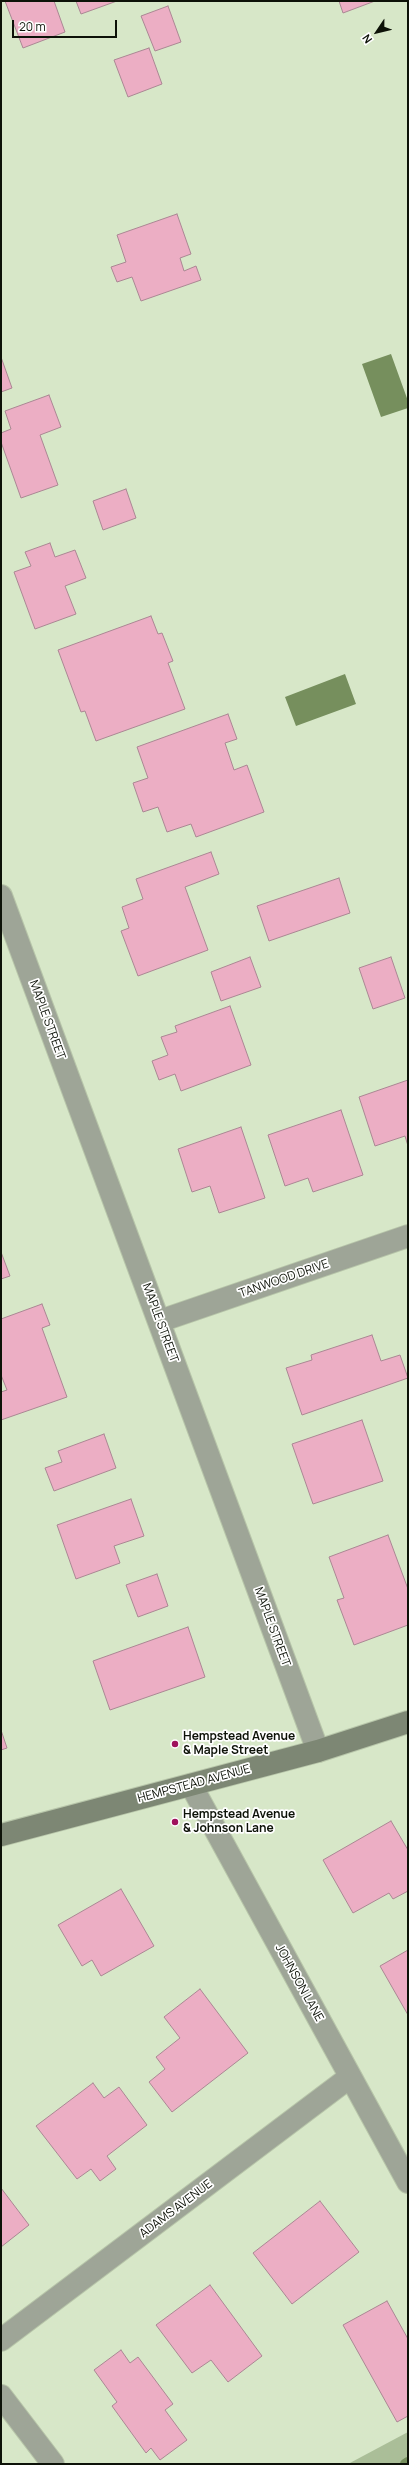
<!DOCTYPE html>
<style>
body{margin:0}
#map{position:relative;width:409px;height:2465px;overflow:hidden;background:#d7e7c8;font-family:Manrope,sans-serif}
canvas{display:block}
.frame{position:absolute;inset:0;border:2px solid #0d1208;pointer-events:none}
.north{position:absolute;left:357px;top:12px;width:40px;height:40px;-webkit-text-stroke:3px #fff;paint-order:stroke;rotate:235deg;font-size:11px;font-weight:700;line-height:16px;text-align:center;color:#0d1208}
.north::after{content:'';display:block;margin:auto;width:14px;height:18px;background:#0d1208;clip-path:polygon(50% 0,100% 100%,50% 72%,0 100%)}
.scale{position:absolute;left:12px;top:20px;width:105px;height:18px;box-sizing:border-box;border:2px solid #0d1208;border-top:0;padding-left:5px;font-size:12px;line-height:14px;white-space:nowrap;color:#0d1208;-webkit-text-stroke:3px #fff;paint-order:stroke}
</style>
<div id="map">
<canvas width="409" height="2465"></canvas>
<div class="frame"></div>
<div class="north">N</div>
<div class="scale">20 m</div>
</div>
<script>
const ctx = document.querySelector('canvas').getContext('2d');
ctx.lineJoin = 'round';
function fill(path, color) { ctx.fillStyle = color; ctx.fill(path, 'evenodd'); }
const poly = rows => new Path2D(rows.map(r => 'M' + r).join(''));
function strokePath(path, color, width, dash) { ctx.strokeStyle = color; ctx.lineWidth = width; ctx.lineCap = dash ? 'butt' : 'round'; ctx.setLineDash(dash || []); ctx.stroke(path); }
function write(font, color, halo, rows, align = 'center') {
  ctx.font = font + ' Manrope,sans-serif'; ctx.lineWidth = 3.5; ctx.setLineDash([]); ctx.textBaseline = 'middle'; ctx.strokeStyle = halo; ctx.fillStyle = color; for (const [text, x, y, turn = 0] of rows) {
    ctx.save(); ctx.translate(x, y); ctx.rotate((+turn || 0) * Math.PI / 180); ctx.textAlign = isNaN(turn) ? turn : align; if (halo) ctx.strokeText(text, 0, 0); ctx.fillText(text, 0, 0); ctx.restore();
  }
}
const green = poly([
 [408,2432,408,2464,348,2464]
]);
const water = poly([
 [391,354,408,401,408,408,381,417,362,364],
 [345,674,356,704,296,726,285,697]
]);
const stream = poly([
 [405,2464,408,2462]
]);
const building = poly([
 [5,1,54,1,65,32,23,48,5,1],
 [76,1,117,1,81,14,76,1],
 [339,1,375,1,343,13,339,1],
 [168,6,181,42,155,51,141,16,168,6],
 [149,48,162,84,128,97,114,60,149,48],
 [177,214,191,254,180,258,184,271,196,266,201,280,141,301,132,277,117,282,111,267,126,262,117,235,177,214],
 [1,357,12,388,1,392,1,357],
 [49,395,61,427,40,435,58,485,21,498,1,442,1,433,11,429,5,411,49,395],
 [126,489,136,518,103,530,93,501,126,489],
 [50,543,55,557,75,550,86,578,65,586,76,614,35,629,14,572,31,566,25,552,50,543],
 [151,616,158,634,162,633,173,661,168,663,185,709,96,741,85,711,81,712,58,650,151,616],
 [228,714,237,739,225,743,234,770,247,765,264,812,196,837,191,824,167,832,158,807,143,812,133,783,148,778,137,747,228,714],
 [211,852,219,874,185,887,208,950,138,976,121,931,129,928,122,907,143,899,136,879,211,852],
 [339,878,350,913,269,941,257,906,339,878],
 [250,957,261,987,221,1001,211,972,250,957],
 [391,957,405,998,373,1009,359,968,391,957],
 [230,1006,251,1065,181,1091,175,1074,159,1080,152,1061,168,1055,161,1037,177,1032,175,1026,230,1006],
 [408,1080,408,1146,405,1136,375,1146,359,1097,408,1080],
 [341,1110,363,1175,313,1192,308,1178,285,1186,268,1135,341,1110],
 [241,1127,265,1198,219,1213,210,1186,192,1192,178,1149,241,1127],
 [1,1252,10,1276,1,1279,1,1252],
 [42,1304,50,1325,42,1328,67,1397,1,1420,1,1392,7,1390,1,1375,1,1319,42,1304],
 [372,1335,381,1361,400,1355,408,1378,302,1415,286,1368,312,1360,311,1355,372,1335],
 [362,1420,383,1481,313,1504,292,1444,362,1420],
 [104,1434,116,1468,54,1491,45,1468,62,1462,58,1451,104,1434],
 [131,1499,144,1536,114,1546,120,1563,76,1579,57,1525,131,1499],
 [388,1535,408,1589,408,1625,354,1645,337,1600,344,1598,329,1557,388,1535],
 [157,1574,168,1606,138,1617,126,1585,157,1574],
 [188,1627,205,1677,110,1710,93,1661,188,1627],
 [1,1730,7,1748,1,1750,1,1730],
 [391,1821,408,1850,408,1891,393,1899,389,1893,353,1913,323,1860,391,1821],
 [121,1889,154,1946,101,1976,92,1960,82,1966,58,1925,121,1889],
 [408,1950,408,2015,380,1966,408,1950],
 [200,1989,248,2053,172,2112,149,2082,165,2069,156,2057,180,2038,164,2017,200,1989],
 [93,2083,104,2098,119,2087,147,2125,107,2156,116,2169,100,2181,91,2169,77,2179,36,2126,93,2083],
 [1,2188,29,2225,1,2247,1,2188],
 [320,2201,359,2252,292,2304,253,2253,320,2201],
 [210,2285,262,2356,228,2382,211,2360,192,2373,156,2325,210,2285],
 [387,2301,408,2339,408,2416,397,2422,343,2325,387,2301],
 [121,2350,130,2363,138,2357,173,2404,165,2410,187,2440,160,2460,151,2448,146,2453,112,2406,117,2402,94,2370,121,2350]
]);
const street = poly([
 [1,896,318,1751],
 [160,1321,408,1236],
 [191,1785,408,2182],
 [1,2340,350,2077],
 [1,2396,53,2464]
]);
const secondary = poly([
 [1,1835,318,1751,408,1722]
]);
const markers = [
 [175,1744,4,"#9f115d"],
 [175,1822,4,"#9f115d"]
];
const streetNames = [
 ["MAPLE STREET",47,1020,70],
 ["TANWOOD DRIVE",284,1279,-19],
 ["MAPLE STREET",160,1323,70],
 ["MAPLE STREET",272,1627,70],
 ["HEMPSTEAD AVENUE",194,1784,-15],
 ["JOHNSON LANE",299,1983,61],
 ["ADAMS AVENUE",176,2209,-37]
];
const poiNames = [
 ["Hempstead Avenue",183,1737],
 ["& Maple Street",183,1751],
 ["Hempstead Avenue",183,1815],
 ["& Johnson Lane",183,1829]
];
fill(green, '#aabe98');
fill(water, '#768f5d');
strokePath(stream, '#768f5d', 10);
fill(building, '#ecaec4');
strokePath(building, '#aa8793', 1);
strokePath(street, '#b7c5a9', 24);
strokePath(secondary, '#b7c5a9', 24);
strokePath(street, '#9ea597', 22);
strokePath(secondary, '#7d8774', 22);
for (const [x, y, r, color] of markers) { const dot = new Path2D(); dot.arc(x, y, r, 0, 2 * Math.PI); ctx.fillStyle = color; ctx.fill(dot); strokePath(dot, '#fff', 1.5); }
write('12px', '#0d1208', '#fff', streetNames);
write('bold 12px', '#0d1208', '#fff', poiNames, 'left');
</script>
